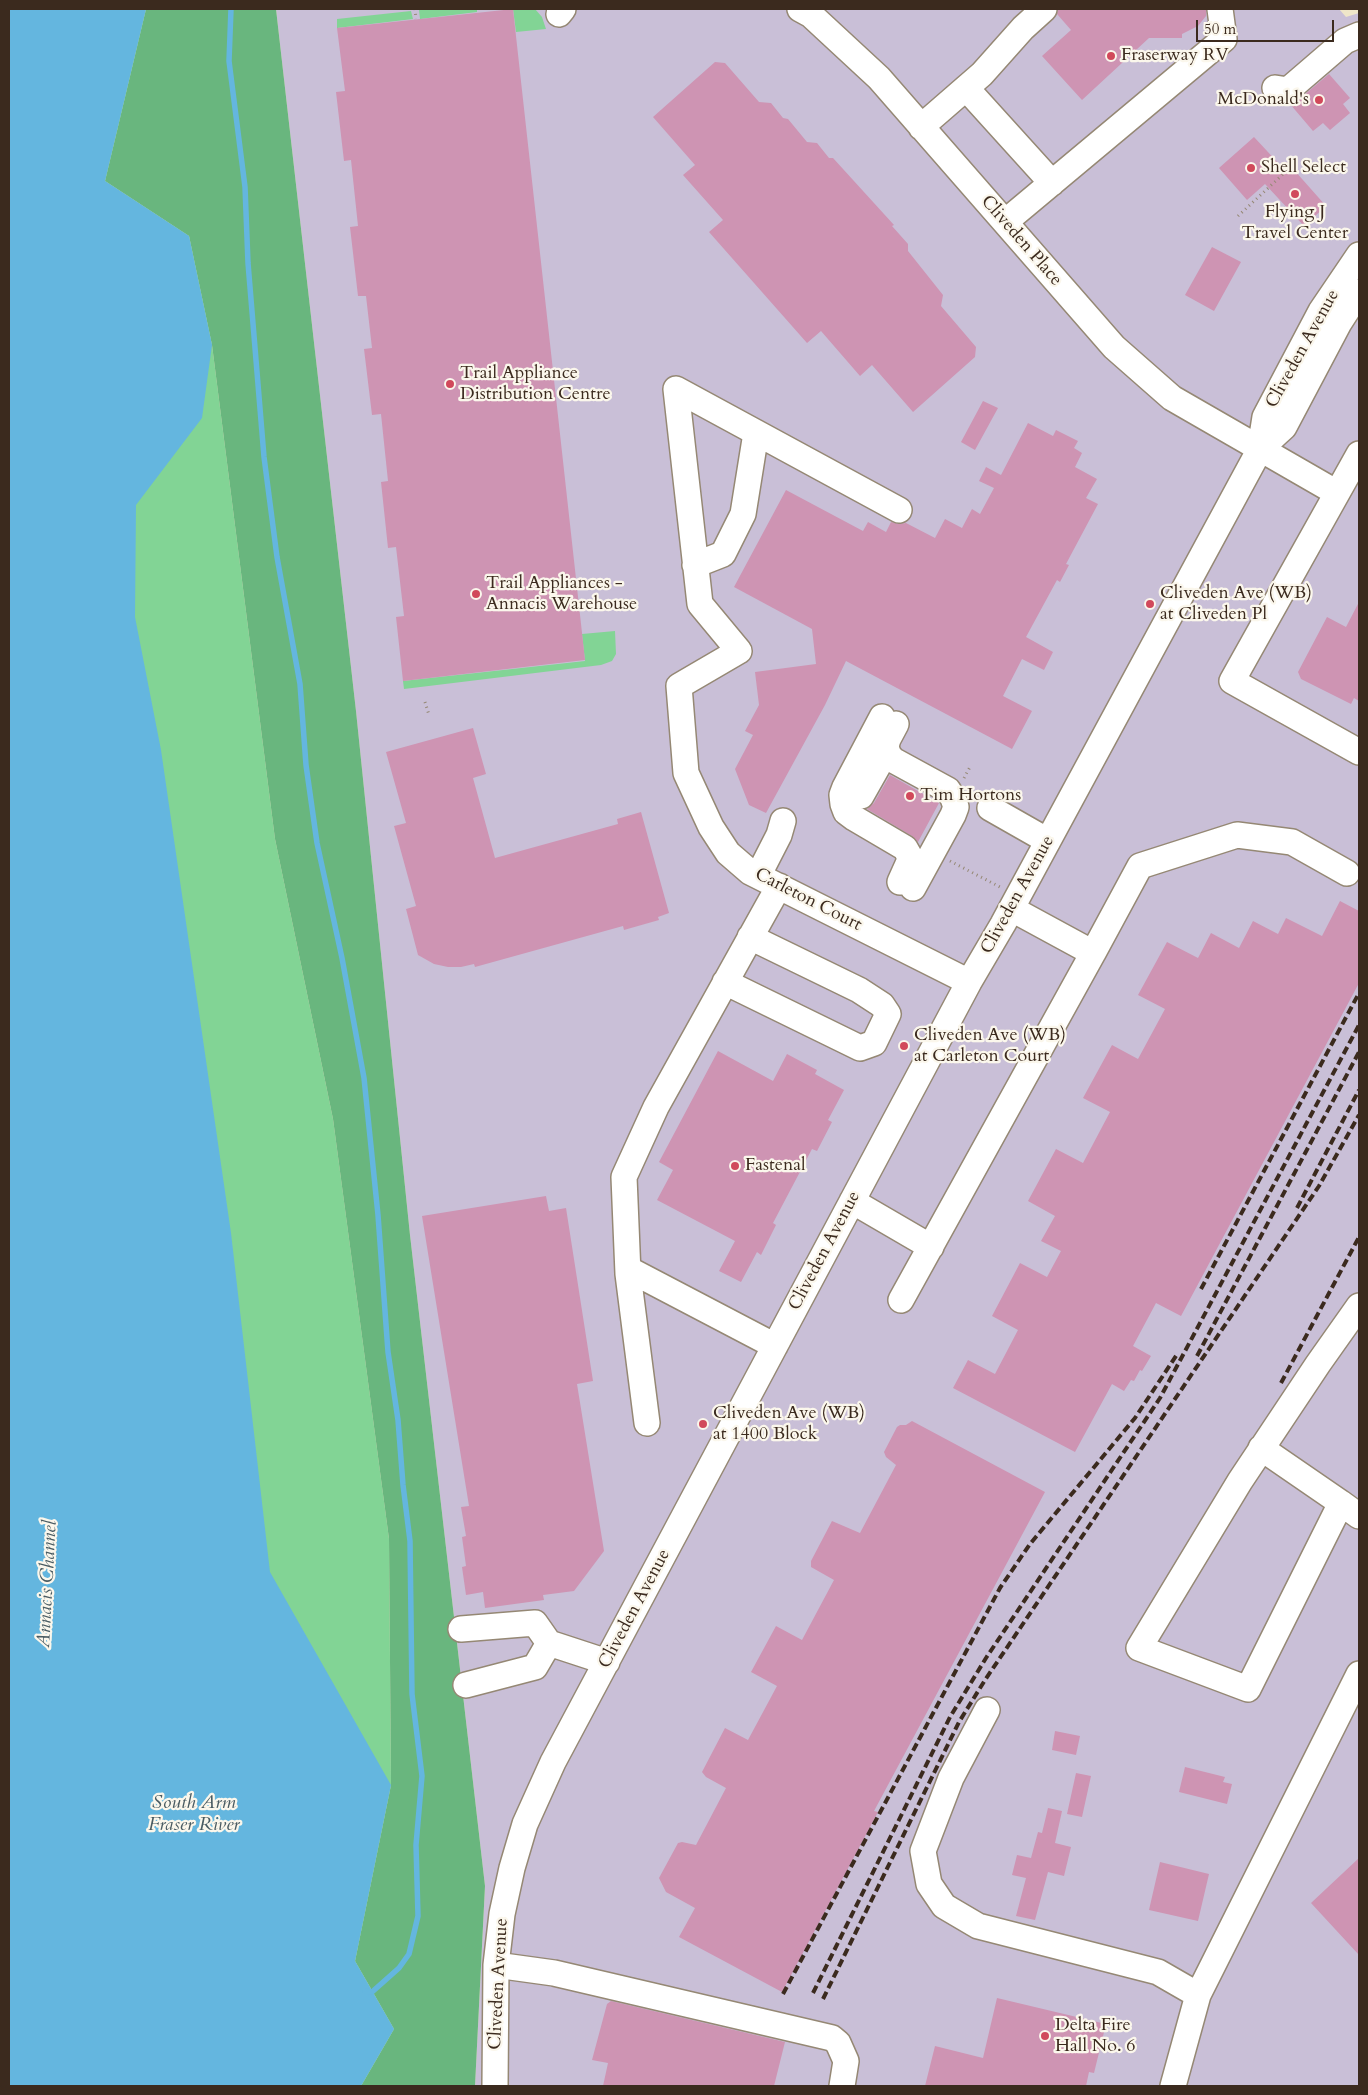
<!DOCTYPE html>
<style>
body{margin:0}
#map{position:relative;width:1368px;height:2095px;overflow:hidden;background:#efe6c9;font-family:Cardo,serif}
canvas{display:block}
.frame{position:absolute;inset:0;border:10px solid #3b2a1e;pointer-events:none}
.scale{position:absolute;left:1196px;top:20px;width:138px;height:22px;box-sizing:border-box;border:2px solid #3b2a1e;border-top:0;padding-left:6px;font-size:15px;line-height:18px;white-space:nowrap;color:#3b2a1e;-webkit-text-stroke:4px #fbf7ec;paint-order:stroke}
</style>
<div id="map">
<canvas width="1368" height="2095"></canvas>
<div class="frame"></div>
<div class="scale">50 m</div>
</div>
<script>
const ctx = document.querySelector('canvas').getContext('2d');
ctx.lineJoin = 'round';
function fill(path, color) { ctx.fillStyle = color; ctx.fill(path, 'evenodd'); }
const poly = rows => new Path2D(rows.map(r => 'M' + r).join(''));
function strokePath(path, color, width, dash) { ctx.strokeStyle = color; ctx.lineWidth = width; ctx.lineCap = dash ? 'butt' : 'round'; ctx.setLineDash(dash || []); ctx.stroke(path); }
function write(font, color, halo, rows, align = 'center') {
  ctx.font = font + ' Cardo,serif'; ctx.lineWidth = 4.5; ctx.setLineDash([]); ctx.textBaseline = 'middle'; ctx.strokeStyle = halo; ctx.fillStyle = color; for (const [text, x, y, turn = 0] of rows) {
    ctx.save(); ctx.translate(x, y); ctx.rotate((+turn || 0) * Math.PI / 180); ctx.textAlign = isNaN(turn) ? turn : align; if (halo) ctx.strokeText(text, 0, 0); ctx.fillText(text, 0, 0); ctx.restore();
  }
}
const industrial = poly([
 [276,9,1339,9,1346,17,1359,13,1359,2086,475,2086,485,1886,410,1235,356,711]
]);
const green = poly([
 [146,9,105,181,189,236,212,345,275,839,333,1119,389,1539,391,1785,355,1961,394,2029,361,2086,87,587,102,211,97,78],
 [430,9,477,9,477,12,420,19,419,10],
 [513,9,535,9,542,17,546,29,516,32],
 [411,11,413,19,337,28,337,19],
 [615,631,616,654,612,661,601,665,404,689,403,681,585,661,582,634]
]);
const forest = poly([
 [146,9,276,9,356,711,410,1235,485,1886,475,2086,361,2086,394,2029,355,1961,391,1785,389,1539,333,1119,275,839,212,345,189,236,105,181]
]);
const water = poly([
 [9,9,146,9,105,181,189,236,212,345,202,418,136,505,135,617,161,750,231,1233,270,1572,391,1785,355,1961,394,2029,361,2086,9,2086]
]);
const stream = poly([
 [231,9,229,61,245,187,248,263,264,457,277,557,300,684,306,765,317,843,342,958,364,1078,378,1215,388,1352,398,1420,403,1485,410,1541,412,1694,422,1776,416,1845,418,1916,409,1954,399,1968,372,1992,365,1991]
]);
const building = poly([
 [513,9,585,660,403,681,396,617,404,616,396,547,388,548,381,482,388,481,381,414,372,415,364,349,372,348,366,296,358,296,350,227,358,226,351,160,344,161,336,92,345,91,337,28],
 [1058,9,1206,9,1206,16,1198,26,1182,34,1182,38,1149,38,1082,100,1042,56,1071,30,1057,14],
 [715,62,725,63,759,102,771,103,783,118,788,119,807,142,817,143,829,158,833,158,894,225,892,226,908,244,908,251,943,295,941,306,976,347,975,357,913,412,872,365,860,376,821,331,807,343,709,232,723,220,683,175,695,165,653,117],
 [1329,74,1350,98,1343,104,1350,113,1330,130,1323,123,1313,131,1290,104,1297,101],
 [1254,137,1281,166,1287,162,1326,206,1304,226,1265,184,1247,200,1219,168],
 [1212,247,1241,262,1214,311,1185,295],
 [983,401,998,408,975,450,961,442],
 [1028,423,1053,436,1056,430,1078,441,1074,448,1082,453,1075,467,1097,479,1086,498,1098,504,1066,564,1069,565,1060,582,1057,580,1026,637,1053,652,1044,670,1022,659,1003,696,1032,711,1012,749,846,661,825,705,766,813,749,805,735,769,753,735,745,731,759,705,755,672,816,664,812,629,734,587,786,490,863,531,868,522,886,532,891,522,899,524,906,523,935,538,945,519,962,528,972,509,980,514,994,488,979,481,986,467,1001,475],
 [1359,602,1359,701,1354,698,1351,704,1301,679,1298,672,1327,617,1346,627],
 [473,728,486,774,473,778,495,858,618,824,617,819,641,812,669,913,658,917,659,920,624,930,623,926,475,967,474,964,461,967,448,967,434,964,418,955,406,909,416,906,394,826,406,823,386,752],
 [890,775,939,803,918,842,912,836,867,809,874,803],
 [1340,901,1359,911,1359,983,1181,1316,1156,1303,1133,1346,1151,1356,1142,1371,1140,1370,1134,1381,1131,1380,1124,1391,1112,1384,1075,1452,953,1388,968,1360,995,1374,1018,1330,992,1316,1020,1263,1047,1277,1061,1251,1041,1241,1055,1216,1028,1201,1056,1149,1083,1163,1110,1112,1083,1098,1112,1045,1138,1059,1165,1009,1138,995,1167,942,1198,958,1211,933,1239,948,1253,921,1278,934,1286,918,1322,936],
 [718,1051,773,1081,787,1054,817,1070,815,1074,844,1090,828,1120,832,1122,817,1151,812,1149,773,1223,776,1225,761,1255,757,1252,741,1282,719,1271,735,1241,657,1200,673,1170,659,1162],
 [546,1196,549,1211,566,1208,593,1381,577,1384,604,1551,574,1591,543,1595,544,1600,485,1608,483,1592,466,1595,462,1567,466,1566,462,1537,466,1536,461,1507,469,1506,422,1216],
 [912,1421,1045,1492,874,1811,878,1812,782,1992,679,1937,695,1908,666,1892,659,1878,678,1843,682,1842,696,1845,726,1788,706,1777,702,1772,725,1728,748,1740,777,1686,751,1672,776,1626,802,1640,834,1580,811,1567,811,1561,832,1521,860,1533,896,1465,886,1457,884,1452,897,1427,900,1425,906,1425],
 [1055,1731,1080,1736,1076,1755,1052,1750],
 [1185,1767,1225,1777,1223,1782,1232,1784,1227,1804,1179,1792],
 [1076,1773,1091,1776,1082,1817,1067,1814],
 [1048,1808,1062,1811,1055,1843,1071,1847,1064,1876,1048,1872,1035,1920,1016,1916,1026,1878,1012,1875,1017,1855,1031,1858,1038,1832,1042,1833],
 [1359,1858,1359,1955,1311,1903],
 [1160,1862,1209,1874,1198,1921,1149,1910],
 [997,1998,1106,2024,1094,2073,1089,2072,1086,2086,925,2086,935,2046,983,2058],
 [611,2001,785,2042,774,2086,603,2086,608,2063,592,2060,607,2004]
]);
const path = poly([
 [415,9,416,19],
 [1238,216,1294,164],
 [425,702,429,715],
 [964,778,970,767],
 [950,861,1000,887]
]);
const minor = poly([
 [800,9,811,15,879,78,1114,347,1172,398,1337,493],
 [559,14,563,9],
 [966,88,1052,183],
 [1275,88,1288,90,1345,41,1359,35],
 [921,127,982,74,1023,28,1044,9],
 [1005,222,1224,39,1220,9],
 [1260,449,1265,417,1321,311,1359,255],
 [1359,454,1232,681,1359,752],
 [899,510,676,389,700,604,739,651,679,686,686,773,711,827,728,853,750,872,969,982],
 [695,565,723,554,743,514,756,433],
 [882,717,845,787,842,795,843,804,846,812,854,818,905,848,909,855,909,862,900,882],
 [896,724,888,739,886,746,888,754,893,760,948,790,953,798,956,807,953,815,913,888],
 [861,796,887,750],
 [990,808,1048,841],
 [758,876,779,835,783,821],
 [1093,953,1140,866,1237,835,1292,842,1347,873],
 [725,982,860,1048,874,1043,888,1014,882,1005,859,990,750,937],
 [852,1201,931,1247],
 [628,1269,775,1346],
 [901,1300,1093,953,1012,909],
 [1359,1306,1318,1364,1240,1481,1139,1648,1248,1689,1341,1503,1359,1516],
 [647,1423,628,1274,624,1177,656,1107,779,886],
 [1261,1448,1341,1503],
 [461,1629,535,1623,549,1643,607,1662],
 [466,1685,535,1667,549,1643],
 [987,1710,951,1778,923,1851,929,1884,944,1906,978,1926,1158,1972,1198,1995],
 [496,1965,554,1973,832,2038,838,2043,846,2061,842,2086],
 [495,2086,496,1965,502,1914,512,1868,525,1824,553,1762,969,982,1003,924,1260,449,1284,427,1339,323,1359,292],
 [1173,2086,1198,1995,1359,1674]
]);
const rail = poly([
 [1297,1208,1359,1090],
 [1201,1289,1359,993],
 [1197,1356,1359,1052],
 [1281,1383,1359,1237],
 [813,1993,950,1717,986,1658,1160,1398,1359,1025],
 [783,1994,1000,1588,1030,1544,1135,1418,1178,1353],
 [823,1999,959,1722,985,1680,1319,1186,1359,1115]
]);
const markers = [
 [1111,56,5,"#d1495b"],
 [1319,100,5,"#d1495b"],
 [1251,168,5,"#d1495b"],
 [1295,194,5,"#d1495b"],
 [450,384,5,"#d1495b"],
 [476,594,5,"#d1495b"],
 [1150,604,5,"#d1495b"],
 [910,796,5,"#d1495b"],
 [904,1046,5,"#d1495b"],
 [735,1166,5,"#d1495b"],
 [703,1424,5,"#d1495b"],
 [1045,2036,5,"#d1495b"]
];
const poiNames = [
 ["Fraserway RV",1121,56],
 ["McDonald's",1309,100,"right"],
 ["Shell Select",1261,168],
 ["Flying J",1295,213,"center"],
 ["Travel Center",1295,234,"center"],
 ["Trail Appliance",460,374],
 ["Distribution Centre",460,395],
 ["Trail Appliances -",486,584],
 ["Annacis Warehouse",486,605],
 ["Cliveden Ave (WB)",1160,594],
 ["at Cliveden Pl",1160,615],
 ["Tim Hortons",920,796],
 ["Cliveden Ave (WB)",914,1036],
 ["at Carleton Court",914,1057],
 ["Fastenal",745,1166],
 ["Cliveden Ave (WB)",713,1414],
 ["at 1400 Block",713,1435],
 ["Delta Fire",1055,2026],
 ["Hall No. 6",1055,2047]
];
const streetNames = [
 ["Cliveden Place",1021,241,49],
 ["Cliveden Avenue",1303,349,-61],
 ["Cliveden Avenue",1018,895,-61],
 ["Carleton Court",808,900,27],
 ["Cliveden Avenue",825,1251,-62],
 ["Cliveden Avenue",635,1609,-62],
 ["Cliveden Avenue",499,1984,-87]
];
const waterNames = [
 ["Annacis Channel",48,1584,-87],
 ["South Arm",194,1804],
 ["Fraser River",194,1826]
];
fill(industrial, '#c9bfd7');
fill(green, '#82d495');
fill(forest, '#69b67e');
fill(water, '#64b6df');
strokePath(stream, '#64b6df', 5.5);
fill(building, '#ce94b3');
strokePath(minor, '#958874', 28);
strokePath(path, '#958874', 3, [1, 4]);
strokePath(minor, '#fff', 25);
strokePath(rail, '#3b2a1e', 4, [8, 4]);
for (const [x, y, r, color] of markers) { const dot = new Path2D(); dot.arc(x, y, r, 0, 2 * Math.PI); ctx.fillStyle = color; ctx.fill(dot); strokePath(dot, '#fbf7ec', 2); }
write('18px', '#3b2a1e', '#fbf7ec', poiNames, 'left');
write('18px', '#3b2a1e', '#fbf7ec', streetNames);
write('italic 19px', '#495b62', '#fbf7ec', waterNames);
</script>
